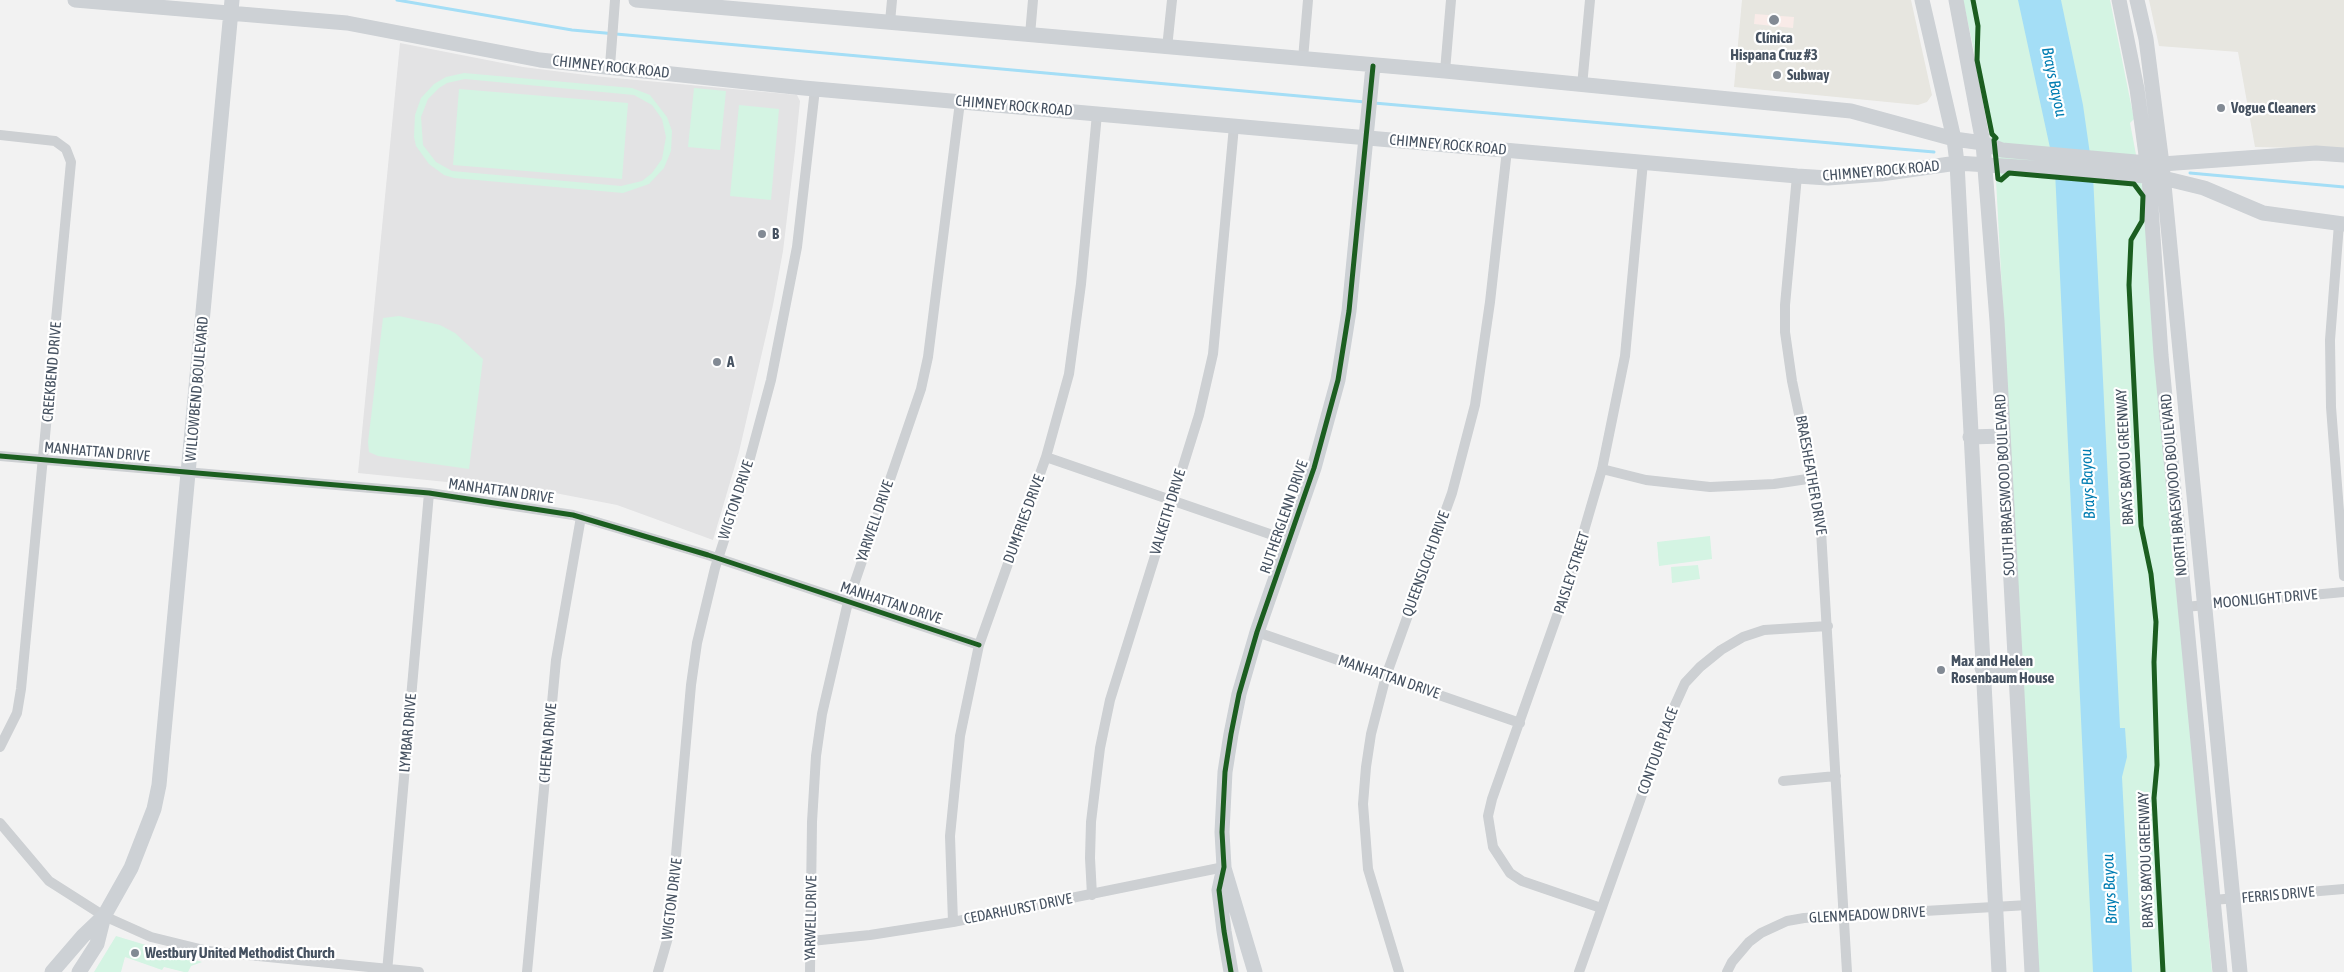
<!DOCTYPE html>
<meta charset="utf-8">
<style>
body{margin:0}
canvas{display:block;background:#f2f2f2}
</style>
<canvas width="2344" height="972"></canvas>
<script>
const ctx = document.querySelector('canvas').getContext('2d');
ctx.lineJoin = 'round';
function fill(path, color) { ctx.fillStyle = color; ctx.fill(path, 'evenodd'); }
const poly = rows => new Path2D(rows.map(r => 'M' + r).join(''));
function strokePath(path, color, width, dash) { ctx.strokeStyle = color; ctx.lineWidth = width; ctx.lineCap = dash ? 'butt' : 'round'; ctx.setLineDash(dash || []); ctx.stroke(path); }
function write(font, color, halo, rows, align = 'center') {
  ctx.font = font + ' "Asap Condensed",sans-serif'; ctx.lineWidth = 4.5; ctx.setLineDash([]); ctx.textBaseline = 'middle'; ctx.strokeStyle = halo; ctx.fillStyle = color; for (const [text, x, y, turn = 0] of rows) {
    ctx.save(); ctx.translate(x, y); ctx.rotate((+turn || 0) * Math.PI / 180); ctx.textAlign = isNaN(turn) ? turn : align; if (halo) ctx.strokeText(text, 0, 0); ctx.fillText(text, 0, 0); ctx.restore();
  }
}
const commercial = poly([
 [1742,0,1911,0,1932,95,1927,102,1918,105,1734,87],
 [2149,0,2344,0,2344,149,2255,147,2238,52,2159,46]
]);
const education = poly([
 [400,43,523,67,594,76,797,95,800,101,795,151,783,251,773,305,739,452,713,540,617,505,555,493,358,473]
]);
const medical = poly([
 [1755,14,1794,17,1793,28,1754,24]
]);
const green = poly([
 [1963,0,2110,0,2134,119,2130,123,2142,186,2212,972,2039,972,1996,180,1986,106],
 [464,73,632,88,650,95,667,117,672,131,671,151,664,168,649,184,623,193,454,178,444,175,429,164,416,146,414,137,415,115,421,98,434,84,446,77],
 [465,79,634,95,652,105,662,119,666,137,662,159,652,173,642,181,621,186,452,171,436,162,423,145,421,117,428,99,439,88,447,83],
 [694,88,726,91,720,150,688,147],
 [459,89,628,103,622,179,453,165],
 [739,105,779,109,771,200,730,196],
 [399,316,440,325,455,333,483,359,469,469,378,456,369,452,368,442,383,318],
 [1710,536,1712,559,1659,566,1657,542],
 [1698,565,1700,579,1672,583,1671,567],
 [116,936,199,961,202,962,191,966,188,972,184,972,164,967,162,970,125,957,121,972,94,972]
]);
const water = poly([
 [2018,0,2061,0,2083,105,2093,175,2120,728,2125,728,2127,757,2122,777,2132,972,2093,972,2055,171]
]);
const stream = poly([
 [397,0,572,30,1365,102],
 [1374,103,1934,152],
 [2190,173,2344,187]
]);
const street = poly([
 [890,22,892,0],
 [1030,35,1033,0],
 [1167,48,1172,0],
 [1303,59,1308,0],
 [610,66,615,0],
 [1445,71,1451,0],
 [1582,86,1590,0],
 [0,135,55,141,66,149,71,162,21,689,17,713,0,747],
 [1797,176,1785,305,1785,332,1792,381,1820,514,1847,972],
 [2339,224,2330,340,2331,407,2344,576],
 [0,456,429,493,573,515,708,555,979,645],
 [1046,457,1290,541],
 [1602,469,1646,480,1710,487,1774,484,1814,478],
 [2185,607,2344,592],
 [1257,632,1520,723],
 [1783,781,1836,776],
 [0,823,49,881,104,916,151,937,208,951,419,972],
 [1092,895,1090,858,1091,822,1100,748,1110,700,1199,415,1213,354,1234,126],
 [2213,900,2344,889],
 [1601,908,1522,881,1510,873,1493,847,1488,816,1492,799,1569,582,1602,469,1625,356,1643,162],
 [953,922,950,836,960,736,979,645,1046,457,1069,374,1081,284,1097,114],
 [811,941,870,935,953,922,1224,867],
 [387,972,429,493],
 [527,972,556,660,581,517],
 [658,972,669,934,691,685,697,643,715,568,746,473,771,380,797,247,815,89],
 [810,972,812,822,816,756,822,714,848,602,921,389,928,357,960,102],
 [1399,972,1368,869,1363,804,1366,767,1371,734,1386,676,1452,493,1475,405,1490,302,1507,150],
 [1579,972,1670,716,1685,683,1700,667,1721,650,1743,637,1764,630,1828,626],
 [1727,972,1732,962,1749,942,1761,933,1787,921,1804,918,2028,905]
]);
const secondary = poly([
 [75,0,347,23,540,60,804,88,1797,176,1828,178,1881,174,1957,163,2126,174,2163,178,2204,188,2263,213,2344,224],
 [636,0,1445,71,1851,111,1954,139,1983,143,2002,150,2147,163,2162,164,2316,153,2344,155],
 [1922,0,1954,139,1957,163,1999,972],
 [1956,0,1983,143,1997,321,2032,972],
 [2119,0,2137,89,2149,177,2161,355,2220,972],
 [2137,0,2146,39,2162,164,2240,972],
 [1970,437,2003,436],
 [1982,668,2015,665],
 [1224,868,1255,972],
 [52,972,83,936,104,916],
 [79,972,97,944,104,916,131,868,154,809,159,785,232,0],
 [1231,972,1224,931,1219,890,1224,867,1222,832,1225,772,1231,734,1239,694,1257,632,1314,468,1338,380,1349,311,1373,66]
]);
const cycleway = poly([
 [1973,0,1978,26,1977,60,1992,134,1996,138,1994,140,1998,179,2001,180,2009,173,2134,184,2143,196,2142,221,2131,240,2129,285,2141,526,2151,574,2156,622,2154,662,2157,765,2154,798,2163,972],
 [0,456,429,493,573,515,708,555,979,645],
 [1231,972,1224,931,1219,890,1224,867,1222,832,1225,772,1231,734,1239,694,1257,632,1314,468,1338,380,1349,311,1373,66]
]);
const markers = [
 [1774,20,6,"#828a94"],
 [1777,75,5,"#828a94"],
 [2221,108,5,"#828a94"],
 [762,234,5,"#828a94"],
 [717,362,5,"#828a94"],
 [1941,670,5,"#828a94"],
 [135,953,5,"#828a94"]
];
const poiNames = [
 ["Clínica",1774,38,"center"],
 ["Hispana Cruz #3",1774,55,"center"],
 ["Subway",1787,75],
 ["Vogue Cleaners",2231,108],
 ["B",772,234],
 ["A",727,362],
 ["Max and Helen",1951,661],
 ["Rosenbaum House",1951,678],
 ["Westbury United Methodist Church",145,953]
];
const streetNames = [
 ["CHIMNEY ROCK ROAD",611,67,6],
 ["CHIMNEY ROCK ROAD",1014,106,5],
 ["CHIMNEY ROCK ROAD",1448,145,5],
 ["CHIMNEY ROCK ROAD",1881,171,-5],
 ["CREEKBEND DRIVE",52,372,-85],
 ["WILLOWBEND BOULEVARD",197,389,-85],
 ["MANHATTAN DRIVE",97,452,5],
 ["BRAYS BAYOU GREENWAY",2125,457,-93],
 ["BRAESHEATHER DRIVE",1811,475,80],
 ["SOUTH BRAESWOOD BOULEVARD",2005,485,-93],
 ["NORTH BRAESWOOD BOULEVARD",2174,485,-95],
 ["MANHATTAN DRIVE",501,491,8],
 ["WIGTON DRIVE",736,500,-72],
 ["VALKEITH DRIVE",1168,512,-73],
 ["RUTHERGLENN DRIVE",1284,517,-71],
 ["DUMFRIES DRIVE",1024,519,-70],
 ["YARWELL DRIVE",875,521,-71],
 ["QUEENSLOCH DRIVE",1426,564,-70],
 ["PAISLEY STREET",1572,573,-72],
 ["MOONLIGHT DRIVE",2265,599,-5],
 ["MANHATTAN DRIVE",891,603,18],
 ["MANHATTAN DRIVE",1389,677,19],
 ["LYMBAR DRIVE",408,733,-85],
 ["CHEENA DRIVE",548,743,-85],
 ["CONTOUR PLACE",1658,751,-70],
 ["BRAYS BAYOU GREENWAY",2146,860,-92],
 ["FERRIS DRIVE",2278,895,-5],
 ["WIGTON DRIVE",672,899,-83],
 ["CEDARHURST DRIVE",1018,909,-11],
 ["GLENMEADOW DRIVE",1867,915,-3],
 ["YARWELL DRIVE",811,918,-89]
];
const waterNames = [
 ["Brays Bayou",2054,82,78],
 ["Brays Bayou",2088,484,-93],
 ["Brays Bayou",2110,889,-93]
];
fill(commercial, '#e7e6e0');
fill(education, '#e3e3e4');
fill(medical, '#f9ebe8');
fill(green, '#d4f4e3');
fill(water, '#a4def6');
strokePath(stream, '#a4def6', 3);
strokePath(street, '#cdd0d3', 10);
strokePath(secondary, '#cdd1d5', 15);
strokePath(cycleway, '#1b5e20', 5);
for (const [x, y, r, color] of markers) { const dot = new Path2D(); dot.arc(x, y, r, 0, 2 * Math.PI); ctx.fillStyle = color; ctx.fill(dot); strokePath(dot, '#fff', 2); }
write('bold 15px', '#465261', '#fff', poiNames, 'left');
write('15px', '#465261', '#fff', streetNames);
write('italic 16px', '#017db2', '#fff', waterNames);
</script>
